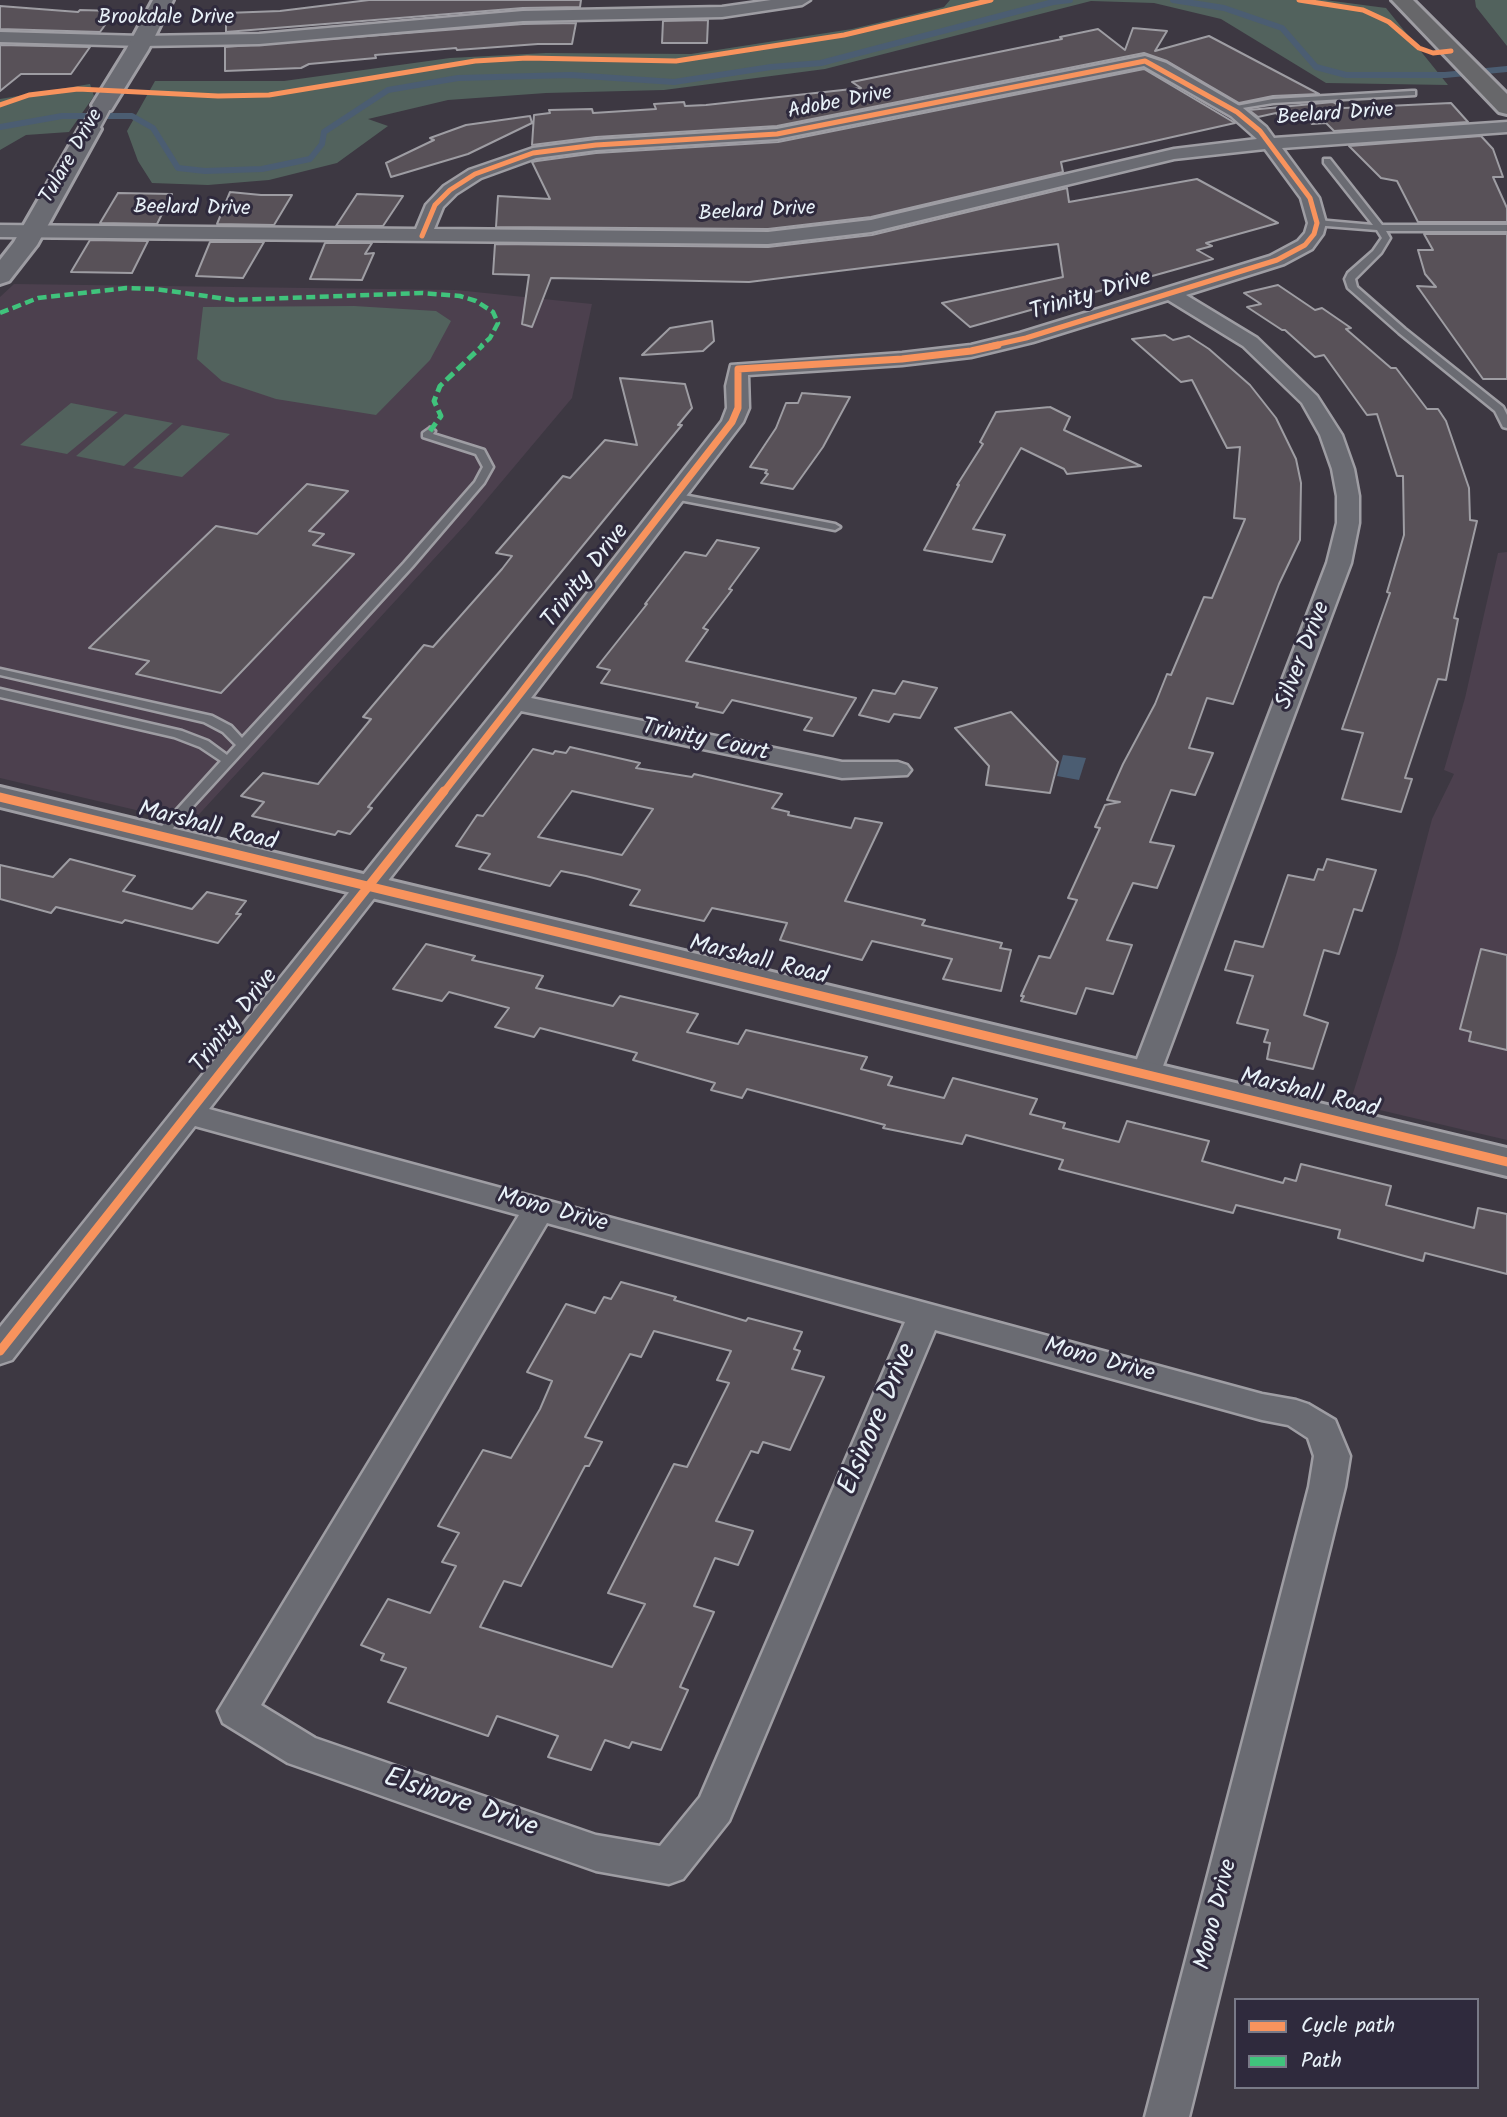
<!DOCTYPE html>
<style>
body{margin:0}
#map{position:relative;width:1507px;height:2117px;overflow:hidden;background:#3d3842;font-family:Kalam,sans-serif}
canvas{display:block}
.legend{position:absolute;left:1234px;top:1998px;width:245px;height:91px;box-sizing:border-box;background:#2f2a3d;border:2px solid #797a88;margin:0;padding:9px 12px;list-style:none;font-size:21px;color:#e8f1f8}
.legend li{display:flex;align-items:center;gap:14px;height:35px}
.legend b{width:35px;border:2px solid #797a88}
</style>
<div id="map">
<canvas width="1507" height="2117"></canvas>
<ul class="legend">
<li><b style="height:9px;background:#f8935d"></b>Cycle path</li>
<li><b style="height:9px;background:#40c37c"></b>Path</li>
</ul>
</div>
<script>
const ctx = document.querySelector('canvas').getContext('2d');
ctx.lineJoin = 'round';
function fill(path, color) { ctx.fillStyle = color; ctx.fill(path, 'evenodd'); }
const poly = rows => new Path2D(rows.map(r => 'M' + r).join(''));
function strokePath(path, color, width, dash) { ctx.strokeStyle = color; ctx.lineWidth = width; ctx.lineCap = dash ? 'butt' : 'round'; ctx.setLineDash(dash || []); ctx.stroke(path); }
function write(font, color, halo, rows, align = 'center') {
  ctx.font = font + ' Kalam,sans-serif'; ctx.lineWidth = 6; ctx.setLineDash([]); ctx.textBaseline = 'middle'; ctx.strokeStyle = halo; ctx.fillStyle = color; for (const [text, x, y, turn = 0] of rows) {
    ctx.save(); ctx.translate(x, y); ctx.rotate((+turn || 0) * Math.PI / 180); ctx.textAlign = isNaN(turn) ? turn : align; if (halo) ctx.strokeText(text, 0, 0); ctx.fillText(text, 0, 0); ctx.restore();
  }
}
const built = poly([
 [14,284,456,290,592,304,572,398,466,524,191,823,0,778,0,297],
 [1507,552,1507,1140,1350,1103,1397,952,1432,819,1454,774,1444,770,1465,698,1498,553]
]);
const green = poly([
 [950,0,1325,0,1386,8,1448,85,1326,83,1221,19,1154,3,1091,1,825,69,664,90,546,93,448,100,368,119,388,126,337,163,269,180,208,185,152,183,138,161,127,131,155,81,284,81,450,58,546,53,691,54,852,29,944,7],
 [1475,0,1507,0,1507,46,1476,7],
 [90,84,94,96,69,132,26,135,0,150,0,99],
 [354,306,436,311,451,321,430,360,376,415,276,399,222,381,197,359,203,307],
 [71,403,118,412,67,454,20,445],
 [125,414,173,423,124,466,76,456],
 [182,425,230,434,182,477,133,468]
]);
const water = poly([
 [1063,755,1086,758,1079,780,1057,776]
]);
const stream = poly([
 [1173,0,1224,8,1282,28,1316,67,1346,75,1445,75,1507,69],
 [0,127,62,116,132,116,153,128,178,168,205,171,262,169,310,159,322,144,324,132,388,90,458,78,571,75,674,82,771,67,821,63,1053,2,1070,0]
]);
const building = poly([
 [369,0,581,0,580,7,523,8,226,32,226,13,280,11,369,0],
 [0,6,78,12,80,10,115,11,100,32,0,29,0,6],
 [708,20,707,43,662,43,663,21,708,20],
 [576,23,572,44,538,44,457,50,456,48,375,55,376,58,309,64,301,68,225,71,225,47,523,24,576,23],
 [1133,28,1167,31,1155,51,1209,36,1319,94,1273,96,1239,103,1167,61,1144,53,777,126,596,137,532,145,534,115,550,113,549,110,592,109,593,113,656,109,654,104,684,102,685,106,706,105,861,88,852,82,1062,39,1060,37,1098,29,1125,50,1133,28],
 [0,45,90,47,71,74,21,74,0,91,0,45],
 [1144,69,1235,123,1061,162,1063,172,871,217,768,229,496,227,498,196,550,199,532,162,537,161,596,153,778,142,1144,69],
 [1333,102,1344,108,1451,103,1468,122,1334,131,1326,123,1312,124,1307,119,1283,121,1276,113,1258,117,1249,110,1333,102],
 [530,116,532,123,468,154,391,177,386,163,434,140,430,138,466,125,530,116],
 [1481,136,1493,149,1503,177,1493,177,1507,208,1507,222,1418,222,1397,181,1381,178,1349,146,1481,136],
 [1197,179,1278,223,1206,243,1212,246,1197,250,1213,259,970,327,942,303,1063,277,1058,244,749,282,551,278,532,327,522,324,529,275,493,274,495,244,768,247,872,235,1067,188,1069,202,1197,179],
 [230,192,261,195,292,195,274,225,217,224,230,192],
 [118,193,172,194,157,224,100,223,118,193],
 [357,194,403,196,383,226,336,226,357,194],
 [1424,234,1507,234,1507,379,1483,379,1417,286,1436,287,1425,274,1418,250,1433,250,1424,234],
 [90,240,148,241,132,273,71,272,90,240],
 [210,242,264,242,243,278,196,276,210,242],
 [325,243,372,243,365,254,374,253,362,280,310,279,325,243],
 [1278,285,1315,310,1322,308,1351,328,1346,329,1391,368,1396,368,1427,409,1438,409,1446,421,1469,488,1470,520,1477,521,1454,618,1458,619,1446,680,1438,679,1405,778,1412,779,1401,812,1342,799,1363,733,1342,729,1390,593,1387,592,1404,535,1403,476,1397,476,1377,414,1367,415,1324,355,1315,357,1285,330,1282,330,1247,307,1261,304,1244,293,1278,285],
 [712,321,714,341,703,351,642,355,670,328,712,321],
 [1165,335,1173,340,1189,336,1209,349,1250,385,1276,418,1296,459,1301,483,1300,540,1279,584,1233,704,1207,698,1189,748,1213,753,1195,795,1171,790,1150,842,1174,846,1157,888,1133,883,1107,940,1132,945,1113,994,1086,988,1076,1014,1021,1001,1024,996,1021,996,1039,956,1050,958,1077,900,1068,898,1100,828,1095,827,1105,805,1120,802,1107,800,1123,764,1155,704,1167,674,1171,675,1204,597,1212,598,1245,519,1234,518,1240,447,1227,448,1192,380,1181,382,1132,339,1165,335],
 [620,378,685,384,692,408,678,425,682,425,368,807,372,808,350,834,338,831,335,835,252,816,264,802,241,796,263,773,318,784,371,719,363,717,424,645,433,647,502,569,512,556,496,553,563,476,570,478,605,440,637,445,620,378],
 [802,393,850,397,823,447,793,489,761,483,768,474,765,473,767,470,750,467,776,428,786,403,798,403,802,393],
 [1050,407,1070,417,1064,430,1141,466,1067,474,1064,469,1021,448,973,529,1005,535,992,562,924,550,959,485,957,485,983,444,980,442,996,412,1050,407],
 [307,484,348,491,309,531,324,534,313,545,354,554,221,693,136,674,149,661,89,648,216,526,257,534,307,484],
 [717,540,759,548,729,589,732,590,703,628,708,630,686,661,856,698,833,736,804,730,812,718,732,700,723,713,696,707,698,703,601,683,610,670,597,667,647,604,645,604,685,552,706,556,717,540],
 [903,681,937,688,920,718,894,714,889,722,859,715,873,690,895,694,903,681],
 [1011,712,1058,762,1050,793,986,785,989,766,955,728,1011,712],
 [570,747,640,763,636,768,692,777,694,774,782,794,772,808,789,812,788,815,851,828,855,818,882,823,845,901,925,920,922,925,1002,943,1000,948,1011,950,1001,991,943,979,952,959,872,941,862,960,780,940,787,923,712,908,704,921,630,905,640,890,586,876,561,871,550,886,479,869,490,854,456,846,477,815,483,816,533,749,553,754,555,751,566,753,570,747],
 [572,791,653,809,622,855,538,837,572,791],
 [70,859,135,876,123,891,192,909,207,892,246,901,236,914,241,914,218,943,125,920,122,923,56,907,51,913,0,899,0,865,53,877,70,859],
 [1327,859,1376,870,1362,911,1354,909,1339,954,1324,950,1304,1015,1328,1023,1313,1069,1267,1059,1270,1043,1264,1042,1268,1030,1237,1023,1253,976,1225,970,1235,941,1263,947,1288,875,1314,880,1318,869,1323,870,1327,859],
 [426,944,475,956,472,960,543,976,536,988,613,1006,620,996,698,1014,687,1032,738,1044,746,1030,867,1057,861,1069,892,1077,888,1085,944,1098,953,1078,1037,1099,1030,1114,1065,1123,1063,1128,1119,1142,1127,1121,1209,1141,1202,1161,1283,1183,1285,1178,1296,1181,1301,1164,1391,1186,1386,1205,1474,1228,1478,1208,1507,1214,1507,1274,1425,1253,1423,1261,1338,1238,1340,1230,1236,1205,1233,1213,1059,1169,1063,1160,966,1135,962,1144,883,1128,885,1125,747,1089,742,1098,711,1090,715,1083,633,1060,637,1053,540,1028,534,1037,495,1027,509,1008,449,992,442,1001,393,989,426,944],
 [1481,949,1507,955,1507,1050,1469,1041,1471,1032,1460,1029,1481,949],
 [621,1282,676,1297,674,1300,746,1321,748,1318,802,1332,794,1349,800,1351,792,1369,824,1377,790,1450,763,1442,758,1453,751,1451,716,1521,753,1531,738,1565,715,1558,694,1606,714,1612,680,1687,688,1690,661,1750,632,1742,629,1748,605,1740,591,1770,548,1757,558,1736,497,1716,488,1736,388,1702,406,1668,381,1660,384,1654,361,1645,388,1599,430,1613,456,1566,442,1562,459,1533,438,1526,458,1492,483,1450,511,1458,540,1409,552,1381,527,1372,566,1304,595,1313,604,1297,611,1299,621,1282],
 [654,1331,731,1351,717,1380,729,1383,687,1467,674,1464,608,1593,645,1604,612,1667,480,1627,504,1581,521,1586,585,1466,589,1466,602,1442,585,1437,630,1354,641,1357,654,1331]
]);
const lane = poly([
 [1412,91,1415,91,1415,95,1273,103,1230,110,1226,108,1273,99,1412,91],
 [1324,159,1330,159,1382,225,1507,225,1507,231,1386,231,1390,238,1381,253,1355,279,1357,287,1405,329,1503,407,1507,415,1507,428,1503,427,1495,411,1399,333,1348,288,1345,279,1348,273,1373,251,1382,238,1377,230,1314,225,1313,223,1317,220,1373,225,1324,163,1324,159],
 [430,428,435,431,433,434,484,450,493,467,484,483,412,567,163,839,159,840,153,836,221,761,200,747,174,737,0,697,0,689,182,731,208,741,227,755,236,745,223,732,204,722,0,675,0,669,212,716,231,726,242,738,404,563,475,482,483,467,476,454,423,437,423,433,430,428],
 [673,493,835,524,840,527,835,530,669,498,669,494,673,493]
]);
const street = poly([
 [771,0,810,0,802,5,722,17,523,21,259,44,141,46,0,42,0,32,141,36,259,34,523,11,722,7,771,0],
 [1145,56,1166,63,1243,108,1266,127,1274,138,1507,122,1507,132,1282,148,1319,198,1326,223,1323,234,1312,249,1284,264,1186,295,1257,338,1317,396,1342,435,1354,469,1359,496,1359,523,1351,563,1157,1082,1146,1085,1135,1082,1131,1075,1327,563,1337,523,1337,496,1332,469,1320,435,1302,403,1243,346,1168,300,1033,342,971,357,902,365,748,375,749,408,743,422,531,698,842,762,898,762,907,765,911,770,907,775,842,778,521,711,209,1109,1262,1394,1296,1400,1308,1404,1335,1420,1350,1456,1345,1487,1189,2117,1145,2117,1309,1487,1314,1456,1308,1438,1288,1425,1262,1420,935,1330,729,1821,683,1879,669,1884,596,1871,288,1763,223,1723,218,1711,519,1215,195,1126,12,1360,0,1364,0,1327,506,697,722,421,727,408,726,386,731,365,902,353,971,345,1020,333,1270,256,1298,241,1305,233,1308,223,1301,198,1265,149,1174,159,871,232,768,244,0,237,0,225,416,229,426,205,444,186,469,170,533,148,596,140,777,129,1145,56],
 [1144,66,1231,116,1257,139,1174,149,871,220,768,232,434,229,443,207,456,194,481,178,536,158,596,150,777,139,1144,66],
 [547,1223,905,1322,700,1797,660,1846,596,1835,315,1738,261,1705,547,1223],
 [103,100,112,105,99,129,90,134,84,133,81,129,94,105,103,100]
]);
const secondary = poly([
 [153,0,173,0,148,50,111,110,95,110,92,105,126,50,153,0],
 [90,122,98,124,101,129,37,245,9,281,0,284,0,260,14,242,79,129,82,124,90,122],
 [0,787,1507,1148,1507,1176,0,807,0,787]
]);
const primary = poly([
 [1392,0,1413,0,1507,94,1507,114,1499,112,1392,0]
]);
const quietFar1 = poly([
 [0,313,38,298,126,288,155,289,234,300,422,293,460,296,476,301,493,312,498,323,490,338,481,346]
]);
const quiet = poly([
 [430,431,441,416,434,401,440,386,483,345]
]);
const cyclewayFar2 = poly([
 [1299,0,1363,10,1389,22,1419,48,1433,53,1451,51],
 [0,105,29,95,78,89,218,96,269,95,475,61,527,58,676,61,844,35,991,0],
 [422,236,435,205,450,190,475,174,533,153,596,145,777,134,1145,61,1237,112,1260,131,1310,198,1317,223,1314,234,1305,245,1277,260,1026,338,990,346]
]);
const cyclewayFar1 = poly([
 [443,793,732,422,738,408,738,369,902,359,971,351,998,345]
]);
const cycleway = poly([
 [0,797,1507,1162],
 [0,1351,444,791]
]);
const farStreetnames = [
 ["Brookdale Drive",166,19],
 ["Adobe Drive",840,104,-11],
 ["Beelard Drive",1335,116,-4],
 ["Tulare Drive",73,157,-60],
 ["Beelard Drive",192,210,1],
 ["Beelard Drive",757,213,-3]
];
const streetNames = [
 ["Trinity Drive",1091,297,-17],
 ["Trinity Drive",587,577,-52],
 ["Silver Drive",1305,656,-69],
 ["Trinity Court",705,742,12],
 ["Marshall Road",207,828,14],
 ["Marshall Road",758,962,14],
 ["Trinity Drive",236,1022,-52],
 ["Marshall Road",1309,1095,14],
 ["Mono Drive",552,1212,15],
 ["Mono Drive",1099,1362,15],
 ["Mono Drive",1218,1915,-76]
];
const nearStreetnames = [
 ["Elsinore Drive",880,1420,-67],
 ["Elsinore Drive",460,1805,19]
];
fill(built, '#4c404e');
fill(green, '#52625d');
fill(water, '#4b5d72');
strokePath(stream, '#4b5d72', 6);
fill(building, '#585158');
strokePath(building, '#9e9da3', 2);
strokePath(lane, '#9e9da3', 5);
strokePath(street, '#9e9da3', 5);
strokePath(secondary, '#9e9da3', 6);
strokePath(primary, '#9e9da3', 6);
fill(lane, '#6a6b72');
fill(street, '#6a6b72');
fill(secondary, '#6a6b72');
fill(primary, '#67676a');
strokePath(quietFar1, '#40c37c', 4.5, [9, 4.5]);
strokePath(quiet, '#40c37c', 5, [10, 5]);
strokePath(cyclewayFar2, '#f8935d', 5);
strokePath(cyclewayFar1, '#f8935d', 7);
strokePath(cycleway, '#f8935d', 9);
write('21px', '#e8f1f8', '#2f2a3d', farStreetnames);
write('24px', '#e8f1f8', '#2f2a3d', streetNames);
write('28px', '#e8f1f8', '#2f2a3d', nearStreetnames);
</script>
